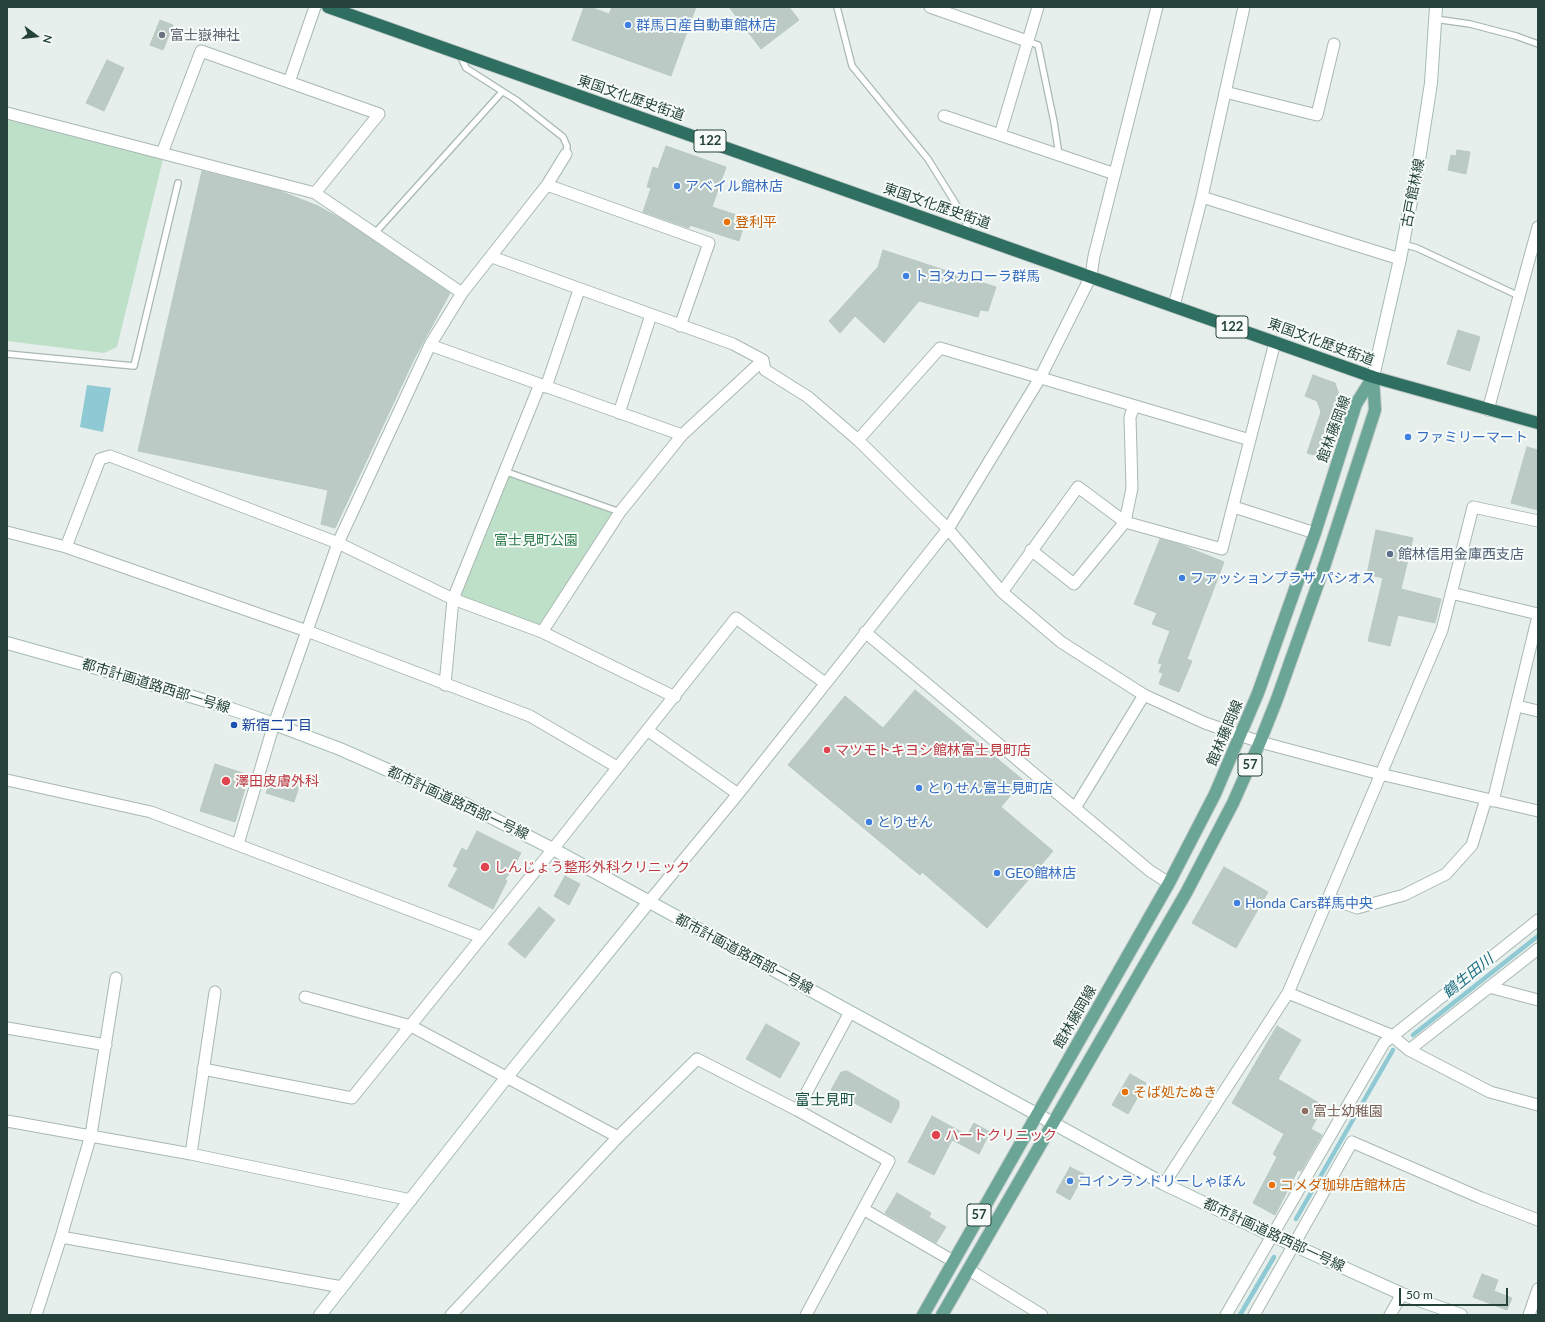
<!DOCTYPE html>
<meta charset="utf-8">
<style>
body{margin:0}
#map{position:relative;width:1545px;height:1322px;overflow:hidden;background:#e6efeb;font-family:Lato,sans-serif}
canvas{display:block}
.frame{position:absolute;inset:0;border:8px solid #24423a;pointer-events:none}
.north{position:absolute;left:16px;top:16px;width:40px;height:40px;-webkit-text-stroke:3px #f7fbf9;paint-order:stroke;rotate:105deg;font-size:11px;font-weight:700;line-height:16px;text-align:center;color:#24423a}
.north::after{content:'';display:block;margin:auto;width:14px;height:18px;background:#24423a;clip-path:polygon(50% 0,100% 100%,50% 72%,0 100%)}
.scale{position:absolute;left:1399px;top:1288px;width:109px;height:18px;box-sizing:border-box;border:2px solid #24423a;border-top:0;padding-left:5px;font-size:12px;line-height:14px;white-space:nowrap;color:#24423a;-webkit-text-stroke:3px #f7fbf9;paint-order:stroke}
</style>
<div id="map">
<canvas width="1545" height="1322"></canvas>
<div class="frame"></div>
<div class="north">N</div>
<div class="scale">50 m</div>
</div>
<script>
const ctx = document.querySelector('canvas').getContext('2d');
ctx.lineJoin = 'round';
function fill(path, color) { ctx.fillStyle = color; ctx.fill(path, 'evenodd'); }
const poly = rows => new Path2D(rows.map(r => 'M' + r).join(''));
function strokePath(path, color, width, dash) { ctx.strokeStyle = color; ctx.lineWidth = width; ctx.lineCap = dash ? 'butt' : 'round'; ctx.setLineDash(dash || []); ctx.stroke(path); }
function write(font, color, halo, rows, align = 'center') {
  ctx.font = font + ' Lato,"Noto Sans JP",sans-serif'; ctx.lineWidth = 4; ctx.setLineDash([]); ctx.textBaseline = 'middle'; ctx.strokeStyle = halo; ctx.fillStyle = color; for (const [text, x, y, turn = 0] of rows) {
    ctx.save(); ctx.translate(x, y); ctx.rotate((+turn || 0) * Math.PI / 180); ctx.textAlign = isNaN(turn) ? turn : align; if (halo) ctx.strokeText(text, 0, 0); ctx.fillText(text, 0, 0); ctx.restore();
  }
}
const green = poly([
 [7,119,163,159,117,347,104,353,7,341],
 [504,471,620,512,542,632,453,599]
]);
const water = poly([
 [87,385,111,388,103,432,80,427]
]);
const stream = poly([
 [1413,1035,1538,936],
 [1296,1219,1393,1050],
 [1240,1315,1274,1257]
]);
const building = poly([
 [584,7,590,7,609,14,612,7,696,7,671,76,572,40,584,7],
 [729,7,789,7,799,20,761,49,729,7],
 [160,20,173,25,163,50,150,45,160,20],
 [107,60,124,68,104,111,86,103,107,60],
 [666,146,726,167,712,207,746,218,739,241,690,225,689,228,643,212,651,188,647,187,653,167,658,169,666,146],
 [1457,150,1470,152,1466,174,1448,170,1451,155,1456,156,1457,150],
 [202,171,280,191,318,206,343,220,450,293,414,359,335,528,321,524,328,490,138,451,202,171],
 [883,250,996,287,988,311,980,310,978,317,919,301,884,343,855,316,840,333,829,321,878,267,883,250],
 [1458,330,1480,337,1470,371,1447,364,1458,330],
 [1313,375,1335,383,1343,407,1326,458,1307,453,1321,412,1317,401,1305,396,1313,375],
 [1527,447,1538,450,1538,510,1511,503,1527,447],
 [1376,530,1413,538,1401,589,1441,599,1435,623,1398,615,1390,646,1368,641,1383,578,1367,574,1376,530],
 [1160,539,1179,544,1224,562,1187,659,1192,661,1179,692,1159,684,1163,673,1159,672,1162,664,1158,663,1170,631,1152,624,1157,613,1134,604,1160,539],
 [915,690,1023,780,1001,807,1053,851,987,928,922,872,920,875,788,765,845,696,883,728,915,690],
 [215,764,249,775,235,822,200,811,215,764],
 [273,774,300,783,294,802,266,793,273,774],
 [477,831,521,853,511,872,505,879,507,881,493,909,448,886,458,868,453,866,462,848,467,851,477,831],
 [1224,867,1268,892,1236,948,1192,923,1224,867],
 [565,876,580,884,569,905,554,896,565,876],
 [539,907,555,920,525,958,508,944,539,907],
 [766,1024,800,1043,780,1078,746,1059,766,1024],
 [1277,1026,1301,1040,1278,1079,1324,1106,1311,1129,1322,1135,1301,1171,1298,1170,1275,1215,1253,1203,1277,1157,1273,1154,1284,1134,1232,1103,1277,1026],
 [847,1071,899,1101,899,1107,891,1123,831,1090,841,1072,847,1071],
 [1130,1074,1146,1083,1128,1114,1112,1105,1130,1074],
 [932,1116,967,1135,974,1123,990,1132,979,1154,952,1140,934,1175,908,1162,932,1116],
 [1070,1167,1084,1174,1070,1200,1056,1192,1070,1167],
 [897,1193,931,1213,929,1217,946,1227,936,1243,885,1213,897,1193],
 [1482,1274,1498,1280,1494,1291,1512,1298,1507,1310,1473,1297,1482,1274]
]);
const lane = poly([
 [837,7,852,66,928,159,964,217,969,233],
 [1435,19,1470,24,1516,36,1538,44],
 [1027,41,1038,45,1054,122,1059,155],
 [460,55,466,68,516,100,563,137,567,146,566,154],
 [375,233,502,92],
 [1403,244,1417,248,1519,296],
 [7,354,134,366,178,183],
 [504,471,620,512]
]);
const street = poly([
 [930,7,1027,41],
 [289,82,315,7],
 [1225,92,1317,115,1334,44],
 [7,113,315,193,462,293],
 [944,116,1115,174],
 [1000,135,1038,7],
 [162,153,201,51,379,114,315,193],
 [547,185,709,243,680,326],
 [1202,197,1400,259],
 [492,257,733,344,763,360,765,370,808,397,858,440,948,529,1002,592,1061,642,1144,695,1205,723,1260,742,1380,774,1538,811],
 [1174,306,1202,197,1244,7],
 [430,345,682,435],
 [546,387,579,290],
 [1488,410,1538,227],
 [619,413,651,315],
 [858,440,940,348,1250,440],
 [1234,507,1315,533],
 [7,532,66,547,307,631,530,716,617,767],
 [66,547,100,459,110,456,338,543,453,599,542,632,675,697],
 [1031,550,1074,584,1125,522,1132,488,1130,417,1134,406],
 [1002,592,1078,487,1125,522,1222,549,1275,342],
 [1451,593,1538,614],
 [542,632,620,512,682,435,763,360],
 [865,632,1150,871,1169,883],
 [445,685,453,599,540,384],
 [1517,706,1538,711],
 [647,730,738,794],
 [7,780,151,812,481,937],
 [1493,801,1538,616],
 [1075,808,1144,695],
 [238,844,274,724,338,543,430,345,462,293,547,185,566,154],
 [1329,898,1357,908,1404,895,1446,874,1472,845,1486,799],
 [648,903,738,794,948,529,1040,378,1091,276,1094,256,1157,7],
 [116,978,91,1135,61,1237,342,1287],
 [1489,987,1538,1000],
 [1288,993,1391,1035,1409,1050,1538,949],
 [305,997,411,1026,618,1137],
 [7,1028,106,1045],
 [1409,1050,1490,1092,1538,1105],
 [203,1069,352,1098,553,849,736,618,825,683],
 [797,1110,850,1012],
 [7,1121,191,1154,411,1200],
 [191,1154,215,992],
 [1164,1184,1288,993,1442,630,1473,507,1538,521],
 [863,1209,953,1261],
 [969,1270,1042,1315],
 [36,1315,61,1237],
 [451,1315,618,1137,697,1059,797,1110,889,1161,806,1315],
 [1226,1315,1384,1043,1538,920],
 [1254,1315,1352,1142,1481,1198,1538,1220],
 [1390,1315,1402,1294],
 [1529,1315,1538,1289]
]);
const secondary = poly([
 [1373,377,1400,259,1420,154,1431,83,1436,7],
 [7,643,93,667,220,705,274,724,340,749,465,804,553,849,1164,1184,1271,1235,1402,1294,1461,1315],
 [320,1315,506,1078,648,903]
]);
const primary = poly([
 [923,1315,1169,883,1215,794,1258,693,1315,533,1356,404,1373,377],
 [942,1315,1186,893,1233,803,1260,742,1277,699,1325,564,1375,410,1373,377]
]);
const highway = poly([
 [328,7,1373,377,1538,423]
]);
const markers = [
 [628,25,4,"#3f7fe0"],
 [162,35,4,"#6b7280"],
 [677,186,4,"#3f7fe0"],
 [727,222,4,"#e8710a"],
 [906,276,4,"#3f7fe0"],
 [1408,437,4,"#3f7fe0"],
 [1390,554,4,"#5c6f8a"],
 [1182,578,4,"#3f7fe0"],
 [234,725,4,"#1a4fb4"],
 [827,750,4,"#e0444e"],
 [226,781,5,"#e0444e"],
 [919,788,4,"#3f7fe0"],
 [869,822,4,"#3f7fe0"],
 [485,867,5,"#e0444e"],
 [997,873,4,"#3f7fe0"],
 [1237,903,4,"#3f7fe0"],
 [1125,1092,4,"#e8710a"],
 [1305,1111,4,"#8d6e63"],
 [936,1135,5,"#e0444e"],
 [1070,1181,4,"#3f7fe0"],
 [1272,1185,4,"#e8710a"]
];
const shields = [
 [710,141,32],
 [1232,327,32],
 [1250,765,24],
 [979,1215,24]
];
const shieldNames = [
 ["122",710,141],
 ["122",1232,327],
 ["57",1250,765],
 ["57",979,1215]
];
const shopNames = [
 ["群馬日産自動車館林店",636,25],
 ["アベイル館林店",685,186],
 ["トヨタカローラ群馬",914,276],
 ["ファミリーマート",1416,437],
 ["ファッションプラザ パシオス",1190,578],
 ["とりせん富士見町店",927,788],
 ["とりせん",877,822],
 ["GEO館林店",1005,873],
 ["Honda Cars群馬中央",1245,903],
 ["コインランドリーしゃぼん",1078,1181]
];
const worshipNames = [
 ["富士嶽神社",170,35]
];
const streetNames = [
 ["東国文化歴史街道",631,98,19],
 ["古戸館林線",1413,193,-79],
 ["東国文化歴史街道",937,206,19],
 ["東国文化歴史街道",1321,342,20],
 ["館林藤岡線",1334,429,-70],
 ["都市計画道路西部一号線",156,686,17],
 ["館林藤岡線",1225,733,-67],
 ["都市計画道路西部一号線",458,803,25],
 ["都市計画道路西部一号線",744,954,28],
 ["館林藤岡線",1075,1017,-60],
 ["都市計画道路西部一号線",1274,1235,25]
];
const foodNames = [
 ["登利平",735,222],
 ["そば処たぬき",1133,1092],
 ["コメダ珈琲店館林店",1280,1185]
];
const parkNames = [
 ["富士見町公園",536,540]
];
const serviceNames = [
 ["館林信用金庫西支店",1398,554]
];
const transitNames = [
 ["新宿二丁目",242,725]
];
const healthNames = [
 ["マツモトキヨシ館林富士見町店",835,750],
 ["澤田皮膚外科",235,781],
 ["しんじょう整形外科クリニック",494,867],
 ["ハートクリニック",945,1135]
];
const educationNames = [
 ["富士幼稚園",1313,1111]
];
const waterNames = [
 ["鶴生田川",1468,976,-39]
];
const neighbourhoodNames = [
 ["富士見町",825,1100]
];
fill(green, '#bfe0c8');
fill(water, '#8ec9d4');
strokePath(stream, '#8ec9d4', 4.5);
fill(building, '#bbcac4');
strokePath(building, '#b8c9c2', 1);
strokePath(lane, '#a8b8b2', 8);
strokePath(street, '#a8b8b2', 13);
strokePath(secondary, '#a4bbb3', 14);
strokePath(primary, '#c2cac8', 14);
strokePath(highway, '#c2cac8', 14);
strokePath(lane, '#fff', 5.5);
strokePath(street, '#fff', 11);
strokePath(secondary, '#fff', 12);
strokePath(primary, '#6aa596', 12);
strokePath(highway, '#2f6f62', 12);
for (const [x, y, r, color] of markers) { const dot = new Path2D(); dot.arc(x, y, r, 0, 2 * Math.PI); ctx.fillStyle = color; ctx.fill(dot); strokePath(dot, '#f7fbf9', 1.5); }
for (const [x, y, w] of shields) { const box = new Path2D(); box.roundRect(x - w / 2, y - 11, w, 22, 3); ctx.fillStyle = '#f7fbf9'; ctx.fill(box); strokePath(box, '#24423a', 1); }
write('bold 13px', '#24423a', null, shieldNames);
write('14px', '#366cbe', '#f7fbf9', shopNames, 'left');
write('14px', '#5b616d', '#f7fbf9', worshipNames, 'left');
write('14px', '#24423a', '#f7fbf9', streetNames);
write('14px', '#c56008', '#f7fbf9', foodNames, 'left');
write('14px', '#2d7a4b', '#f7fbf9', parkNames);
write('14px', '#4e5e75', '#f7fbf9', serviceNames, 'left');
write('14px', '#164399', '#f7fbf9', transitNames, 'left');
write('14px', '#be3a42', '#f7fbf9', healthNames, 'left');
write('14px', '#785e54', '#f7fbf9', educationNames, 'left');
write('italic 15px', '#1c6f80', '#f7fbf9', waterNames);
write('15px', '#1f5548', '#f7fbf9', neighbourhoodNames);
</script>
